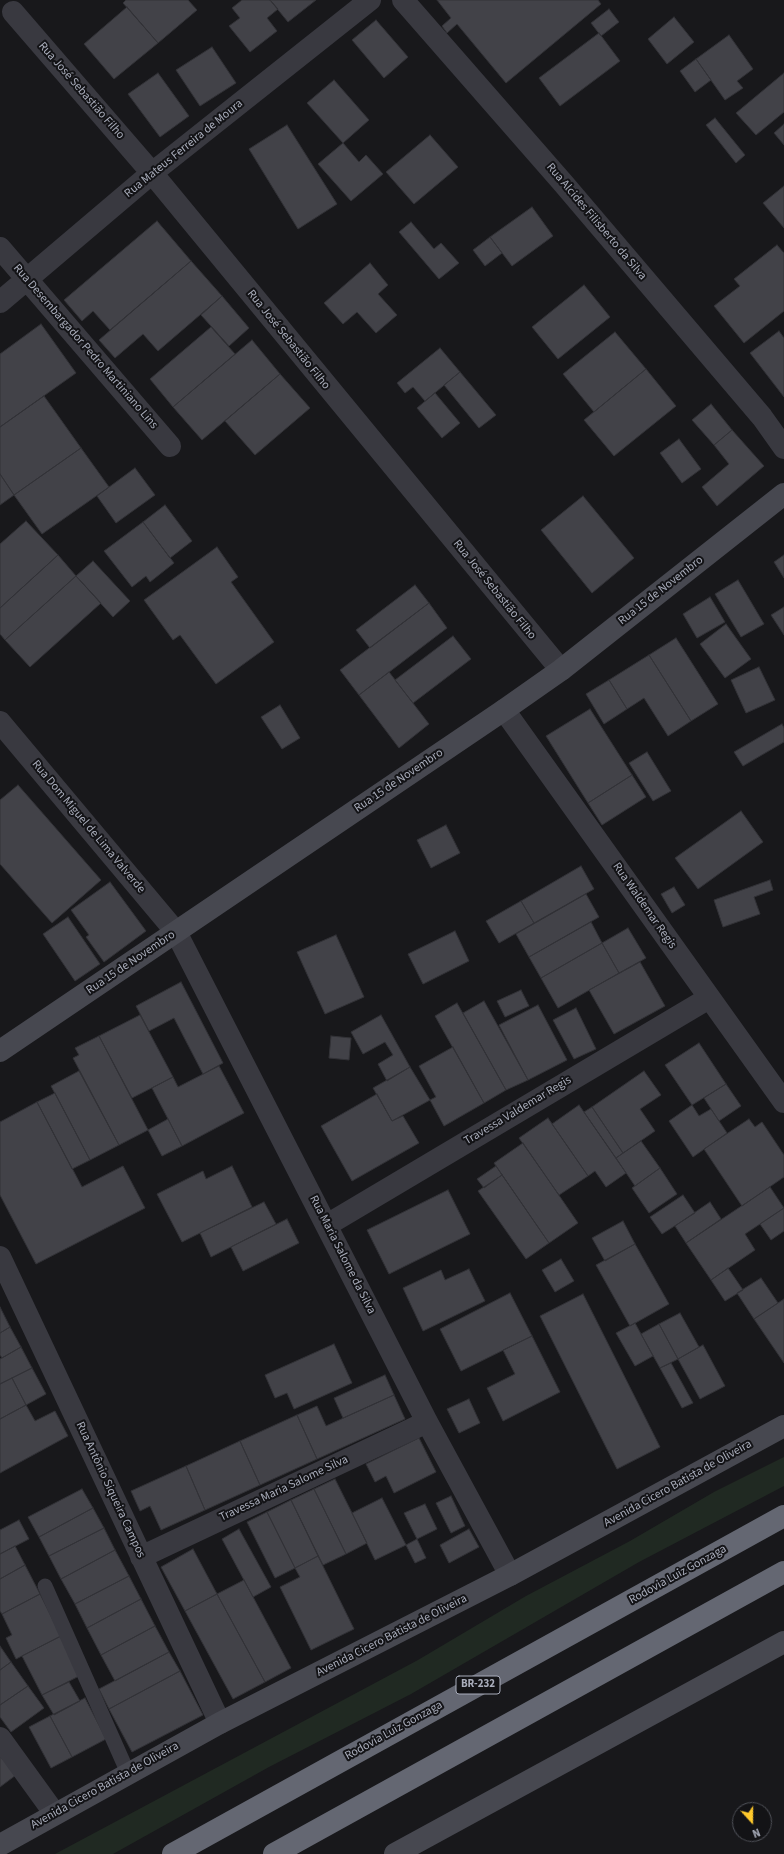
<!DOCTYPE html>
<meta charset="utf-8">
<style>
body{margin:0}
#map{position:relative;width:784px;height:1854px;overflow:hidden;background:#18181b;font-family:"Source Sans 3",sans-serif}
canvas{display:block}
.north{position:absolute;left:732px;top:1802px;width:40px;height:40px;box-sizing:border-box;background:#131316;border:1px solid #4f5158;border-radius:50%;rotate:159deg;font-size:11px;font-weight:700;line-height:16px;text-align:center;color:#a9adbb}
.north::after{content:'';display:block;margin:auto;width:14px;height:18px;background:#ffc92c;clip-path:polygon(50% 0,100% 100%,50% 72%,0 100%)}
</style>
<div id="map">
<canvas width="784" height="1854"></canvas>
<div class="north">N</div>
</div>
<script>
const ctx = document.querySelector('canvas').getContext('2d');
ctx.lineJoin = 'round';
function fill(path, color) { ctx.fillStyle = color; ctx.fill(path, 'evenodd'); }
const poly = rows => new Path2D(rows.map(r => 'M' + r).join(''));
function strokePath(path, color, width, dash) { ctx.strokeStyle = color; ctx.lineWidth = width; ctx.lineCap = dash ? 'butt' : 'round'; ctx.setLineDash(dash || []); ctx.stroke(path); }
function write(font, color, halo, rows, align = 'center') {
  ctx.font = font + ' "Source Sans 3",sans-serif'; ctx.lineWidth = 4; ctx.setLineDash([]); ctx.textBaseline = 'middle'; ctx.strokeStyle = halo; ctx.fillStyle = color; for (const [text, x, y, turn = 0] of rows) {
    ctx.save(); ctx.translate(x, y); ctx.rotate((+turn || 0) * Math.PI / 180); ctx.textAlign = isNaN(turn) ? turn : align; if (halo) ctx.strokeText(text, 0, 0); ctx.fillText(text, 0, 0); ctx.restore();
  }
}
const green = poly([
 [784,1457,784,1486,639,1562,411,1694,269,1767,113,1854,55,1854,418,1660,526,1596,630,1541,714,1492]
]);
const building = poly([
 [126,0,188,0,197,10,158,43,123,3,126,0],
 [242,0,270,0,278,9,267,18,277,31,250,52,229,26,240,18,232,8,242,0],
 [270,0,316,0,288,22,270,0],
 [437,0,598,0,601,4,506,83,457,24,447,33,442,26,451,18,437,0],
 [127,7,158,43,114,79,84,44,127,7],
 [609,9,619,22,601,36,591,23,609,9],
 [674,17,694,42,667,64,648,39,674,17],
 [376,20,408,57,384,78,352,40,376,20],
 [599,33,620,61,560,106,539,78,599,33],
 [729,35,753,69,737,81,743,88,725,100,696,59,729,35],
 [212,47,236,83,200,106,176,70,212,47],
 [696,59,711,80,695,92,680,71,696,59],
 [158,73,189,116,160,137,128,94,158,73],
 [784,73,784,112,756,135,736,113,784,73],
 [334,80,369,120,343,143,307,103,334,80],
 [715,118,745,155,736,163,706,125,715,118],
 [784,124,784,145,774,133,784,124],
 [287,125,337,204,298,229,249,149,287,125],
 [430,135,458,167,414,204,386,172,430,135],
 [343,143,359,162,366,155,383,174,351,201,318,164,343,143],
 [784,186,784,228,763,203,784,186],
 [532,207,553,236,512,266,490,237,532,207],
 [157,221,191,261,110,330,93,311,82,321,64,300,157,221],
 [411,222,434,249,441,243,459,263,439,279,399,232,411,222],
 [490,237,502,253,485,266,473,250,490,237],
 [777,245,784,253,784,311,744,343,714,306,740,286,734,279,777,245],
 [191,261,222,296,158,351,143,334,115,358,99,340,191,261],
 [370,263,388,285,378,294,397,315,376,333,357,312,343,324,324,303,370,263],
 [584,285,610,317,558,359,532,327,584,285],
 [222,296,249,328,229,346,201,315,222,296],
 [41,324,76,373,0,427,0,354,41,324],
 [211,327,235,354,173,407,150,379,211,327],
 [779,331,784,338,784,397,750,353,779,331],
 [615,332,646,369,594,412,563,374,615,332],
 [252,340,280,374,202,440,173,407,252,340],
 [440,348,460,372,425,401,413,387,405,393,397,383,440,348],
 [646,369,676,406,614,456,584,420,646,369],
 [460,372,496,415,479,428,444,385,460,372],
 [280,374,310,408,255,455,225,421,280,374],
 [435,393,460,423,442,438,417,408,435,393],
 [44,396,81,448,14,495,0,474,0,427,44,396],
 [711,404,732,430,714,445,692,420,711,404],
 [732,430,764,466,717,506,702,487,729,464,714,445,732,430],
 [679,439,701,469,682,483,660,453,679,439],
 [81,448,109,487,42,534,14,495,81,448],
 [135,468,155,495,116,523,97,496,135,468],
 [0,474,14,495,0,505,0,474],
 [583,496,634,558,592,593,541,530,583,496],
 [165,505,192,541,170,558,143,522,165,505],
 [26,521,58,555,0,608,0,544,26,521],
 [143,522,174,563,150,582,146,576,132,587,104,551,143,522],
 [217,547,238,577,231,582,274,642,216,684,180,635,173,640,144,600,217,547],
 [58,555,76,576,5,640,0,634,0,608,58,555],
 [784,555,784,578,774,562,784,555],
 [93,561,130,601,113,617,76,576,93,561],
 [76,576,101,603,30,667,5,640,76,576],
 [738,580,764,624,741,637,715,594,738,580],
 [415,585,429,603,370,648,356,630,415,585],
 [710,597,725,622,697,638,683,614,710,597],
 [429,603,447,628,359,695,340,670,429,603],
 [784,607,784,635,771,615,784,607],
 [726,624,751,659,725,678,700,644,726,624],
 [453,636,471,659,413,703,395,680,453,636],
 [676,638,718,704,691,721,649,655,676,638],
 [649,655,691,721,668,736,644,698,627,709,609,680,649,655],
 [759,667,775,700,746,713,731,680,759,667],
 [389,672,429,724,399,748,359,695,389,672],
 [609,680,627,709,604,724,586,694,609,680],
 [280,705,300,738,282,749,261,717,280,705],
 [590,709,632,775,588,803,546,736,590,709],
 [782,724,784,728,784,742,743,766,734,752,782,724],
 [647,752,671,791,653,801,629,763,647,752],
 [632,775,646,797,602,825,588,803,632,775],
 [18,785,101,880,52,923,0,864,0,800,18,785],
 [741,811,763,842,698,889,675,858,741,811],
 [446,825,460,853,431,868,417,840,446,825],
 [581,866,594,889,534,923,521,901,581,866],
 [770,880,773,890,754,897,760,914,723,927,714,900,770,880],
 [110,882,146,931,104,962,86,937,89,935,71,910,110,882],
 [674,887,685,905,672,913,661,894,674,887],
 [586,894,599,917,529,957,516,934,586,894],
 [521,901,534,923,499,943,486,921,521,901],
 [68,917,100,964,75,981,43,934,68,917],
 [591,922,602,943,541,978,529,957,591,922],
 [628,928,646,958,619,973,602,943,628,928],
 [455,931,469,961,423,984,408,954,455,931],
 [336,935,364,997,325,1014,297,952,336,935],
 [602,943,619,973,558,1008,541,978,602,943],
 [640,962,665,1006,614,1034,589,990,640,962],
 [181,982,223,1063,203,1074,174,1018,149,1031,136,1006,181,982],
 [521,990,529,1006,505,1017,497,1001,521,990],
 [484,1001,528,1080,506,1090,463,1013,484,1001],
 [457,1003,506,1090,484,1103,435,1016,457,1003],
 [538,1005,567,1060,528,1080,499,1025,538,1005],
 [576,1008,596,1049,574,1059,553,1020,576,1008],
 [140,1015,173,1077,132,1098,99,1036,140,1015],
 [381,1015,410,1067,387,1081,378,1064,393,1055,385,1042,363,1054,351,1032,381,1015],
 [99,1036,148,1130,119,1145,73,1058,79,1055,75,1048,99,1036],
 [331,1036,351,1038,349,1060,329,1058,331,1036],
 [699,1043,726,1084,692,1105,665,1065,699,1043],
 [453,1047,484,1103,444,1126,430,1100,436,1097,419,1066,453,1047],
 [219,1066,244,1113,182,1146,152,1088,173,1077,178,1087,219,1066],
 [410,1067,430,1100,392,1121,373,1088,410,1067],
 [79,1071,119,1145,90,1160,51,1086,79,1071],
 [644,1071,661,1095,640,1109,655,1131,623,1153,592,1107,644,1071],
 [726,1084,741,1106,719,1121,704,1098,726,1084],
 [55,1093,90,1160,72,1169,37,1102,55,1093],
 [377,1094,392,1121,403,1116,419,1143,352,1181,321,1126,377,1094],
 [37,1102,82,1187,123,1166,145,1208,36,1264,0,1195,0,1122,37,1102],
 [579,1105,626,1173,606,1187,595,1171,588,1176,552,1124,579,1105],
 [692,1105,699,1116,711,1109,727,1133,693,1157,669,1121,692,1105],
 [592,1107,623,1153,616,1158,584,1112,592,1107],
 [548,1118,588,1176,559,1195,519,1138,548,1118],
 [168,1119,182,1146,162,1156,148,1130,168,1119],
 [749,1119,755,1127,762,1122,784,1155,784,1177,742,1206,704,1149,749,1119],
 [641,1141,660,1168,635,1186,616,1158,641,1141],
 [523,1143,578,1223,549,1243,494,1163,523,1143],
 [232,1166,252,1207,182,1242,157,1194,203,1171,206,1179,232,1166],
 [496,1166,502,1175,484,1188,477,1179,496,1166],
 [660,1168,677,1194,649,1213,632,1188,660,1168],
 [502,1175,549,1243,526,1259,478,1191,502,1175],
 [770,1187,784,1208,745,1234,755,1250,711,1280,686,1243,770,1187],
 [448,1190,470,1234,389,1274,367,1230,448,1190],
 [683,1195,695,1213,662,1234,650,1217,683,1195],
 [264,1202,276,1224,211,1257,200,1233,264,1202],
 [710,1202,721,1219,686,1243,675,1226,710,1202],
 [784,1208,784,1231,771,1240,760,1224,784,1208],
 [287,1219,299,1243,243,1271,231,1247,287,1219],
 [623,1221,635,1244,605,1261,592,1238,623,1221],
 [635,1244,669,1304,630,1326,596,1265,635,1244],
 [561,1259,574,1281,555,1292,542,1270,561,1259],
 [728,1268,743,1290,725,1301,711,1280,728,1268],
 [469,1269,485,1301,423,1331,403,1288,441,1270,445,1280,469,1269],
 [761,1278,778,1303,754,1319,737,1293,761,1278],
 [510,1293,532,1336,461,1371,440,1329,510,1293],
 [583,1294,660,1447,617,1469,540,1316,583,1294],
 [784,1299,784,1363,754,1319,784,1299],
 [0,1307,10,1327,0,1333,0,1307],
 [680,1313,699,1347,678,1359,659,1324,680,1313],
 [635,1323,653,1356,635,1366,616,1333,635,1323],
 [659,1324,678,1359,660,1368,641,1334,659,1324],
 [10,1327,21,1347,2,1358,0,1355,0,1333,10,1327],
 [532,1336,560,1392,503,1421,487,1388,515,1374,503,1350,532,1336],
 [334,1344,352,1383,294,1409,287,1393,275,1398,265,1375,334,1344],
 [703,1345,725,1386,700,1399,678,1359,703,1345],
 [21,1347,32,1368,0,1384,0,1359,21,1347],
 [671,1363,693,1403,682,1408,660,1368,671,1363],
 [32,1368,46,1394,26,1405,12,1378,32,1368],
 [385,1375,394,1395,343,1418,334,1398,385,1375],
 [12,1378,26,1405,0,1419,0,1384,12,1378],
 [394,1395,405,1419,317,1459,297,1415,317,1406,326,1426,394,1395],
 [469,1399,480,1423,459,1433,447,1409,469,1399],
 [26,1405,35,1421,55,1411,68,1436,0,1473,0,1419,26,1405],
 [297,1415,317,1459,260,1485,240,1441,297,1415],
 [419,1438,436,1472,394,1493,386,1476,375,1482,366,1464,419,1438],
 [240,1441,260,1485,205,1510,186,1466,240,1441],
 [186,1466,205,1510,161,1530,150,1506,140,1511,131,1491,186,1466],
 [335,1479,367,1543,346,1554,314,1489,335,1479],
 [82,1489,93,1508,39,1537,28,1517,82,1489],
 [314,1489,346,1554,323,1565,291,1500,314,1489],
 [451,1496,465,1526,451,1533,436,1503,451,1496],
 [382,1498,406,1545,375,1560,352,1513,382,1498],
 [291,1500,318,1556,295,1568,267,1512,291,1500],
 [425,1504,437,1529,417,1539,404,1513,425,1504],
 [93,1508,104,1528,49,1556,39,1537,93,1508],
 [267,1512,295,1568,275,1578,247,1522,267,1512],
 [19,1520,29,1539,0,1554,0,1530,19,1520],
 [104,1528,115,1550,61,1579,49,1556,104,1528],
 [239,1529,271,1587,253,1597,222,1539,239,1529],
 [469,1529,479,1547,449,1563,440,1545,469,1529],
 [417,1539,426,1558,415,1563,406,1545,417,1539],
 [15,1546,25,1565,0,1579,0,1554,15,1546],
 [193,1549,217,1594,185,1611,161,1567,193,1549],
 [115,1550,129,1576,75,1604,61,1579,115,1550],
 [318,1556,354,1629,311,1650,280,1587,300,1577,295,1568,318,1556],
 [25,1565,40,1594,2,1614,0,1611,0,1579,25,1565],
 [129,1576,141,1599,87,1628,75,1604,129,1576],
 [244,1580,291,1668,265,1682,217,1594,244,1580],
 [40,1594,61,1636,16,1659,6,1638,12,1635,2,1614,40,1594],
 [217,1594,265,1682,233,1699,185,1611,217,1594],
 [141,1599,155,1626,101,1655,87,1628,141,1599],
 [155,1626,169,1652,115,1681,101,1655,155,1626],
 [61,1636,81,1675,42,1695,22,1656,61,1636],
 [0,1646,11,1662,0,1670,0,1646],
 [169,1652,180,1671,109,1709,99,1689,169,1652],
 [11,1662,28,1686,0,1705,0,1670,11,1662],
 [180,1671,203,1715,132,1752,109,1709,180,1671],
 [69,1682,80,1701,54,1715,42,1695,69,1682],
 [28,1686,44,1708,11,1732,0,1717,0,1705,28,1686],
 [85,1698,106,1739,72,1757,50,1716,85,1698],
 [50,1716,72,1757,51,1768,29,1727,50,1716],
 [0,1756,16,1775,0,1787,0,1756]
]);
const lane = poly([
 [45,1586,128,1773]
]);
const street = poly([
 [403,0,563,183,762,417,784,448],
 [13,12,152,173,561,670],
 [0,248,170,446],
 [0,302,152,173,370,0],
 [504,710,784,1102],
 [0,722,176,932,427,1422,510,1575],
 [327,1225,709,998],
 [0,1257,220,1723],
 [141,1557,427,1422],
 [0,1738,55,1814]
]);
const secondary = poly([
 [0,1051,504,710,561,670,784,494],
 [0,1845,220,1723,510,1575,784,1426],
 [395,1854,784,1642]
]);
const highway = poly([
 [173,1854,784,1516],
 [274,1854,784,1572]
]);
const shields = [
 [478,1685,44]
];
const shieldNames = [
 ["BR-232",478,1685]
];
const streetNames = [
 ["Rua José Sebastião Filho",81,91,49],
 ["Rua Mateus Ferreira de Moura",184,149,-39],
 ["Rua Alcides Filisberto da Silva",596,222,50],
 ["Rua José Sebastião Filho",288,340,51],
 ["Rua Desembargador Pedro Martiniano Lins",85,347,49],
 ["Rua José Sebastião Filho",494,590,51],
 ["Rua 15 de Novembro",661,591,-38],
 ["Rua 15 de Novembro",399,781,-34],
 ["Rua Dom Miguel de Lima Valverde",88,827,50],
 ["Rua Waldemar Regis",644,906,55],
 ["Rua 15 de Novembro",131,963,-34],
 ["Travessa Valdemar Regis",518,1111,-31],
 ["Rua Maria Salome da Silva",342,1255,63],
 ["Avenida Cicero Batista de Oliveira",678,1484,-29],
 ["Travessa Maria Salome Silva",284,1489,-25],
 ["Rua Antônio Siqueira Campos",110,1490,65],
 ["Rodovia Luiz Gonzaga",678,1575,-29],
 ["Avenida Cicero Batista de Oliveira",392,1636,-27],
 ["Rodovia Luiz Gonzaga",394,1731,-29],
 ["Avenida Cicero Batista de Oliveira",105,1786,-29]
];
fill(green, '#202922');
fill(building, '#424248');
strokePath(building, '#323237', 1);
strokePath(lane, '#393940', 15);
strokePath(street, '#393940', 22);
strokePath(secondary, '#474850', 22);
strokePath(highway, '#646772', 22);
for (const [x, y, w] of shields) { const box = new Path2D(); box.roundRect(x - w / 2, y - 9, w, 18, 3); ctx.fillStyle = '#131316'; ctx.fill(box); strokePath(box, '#a9adbb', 1); }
write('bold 11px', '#a9adbb', null, shieldNames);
write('12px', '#a9adbb', '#131316', streetNames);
</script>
